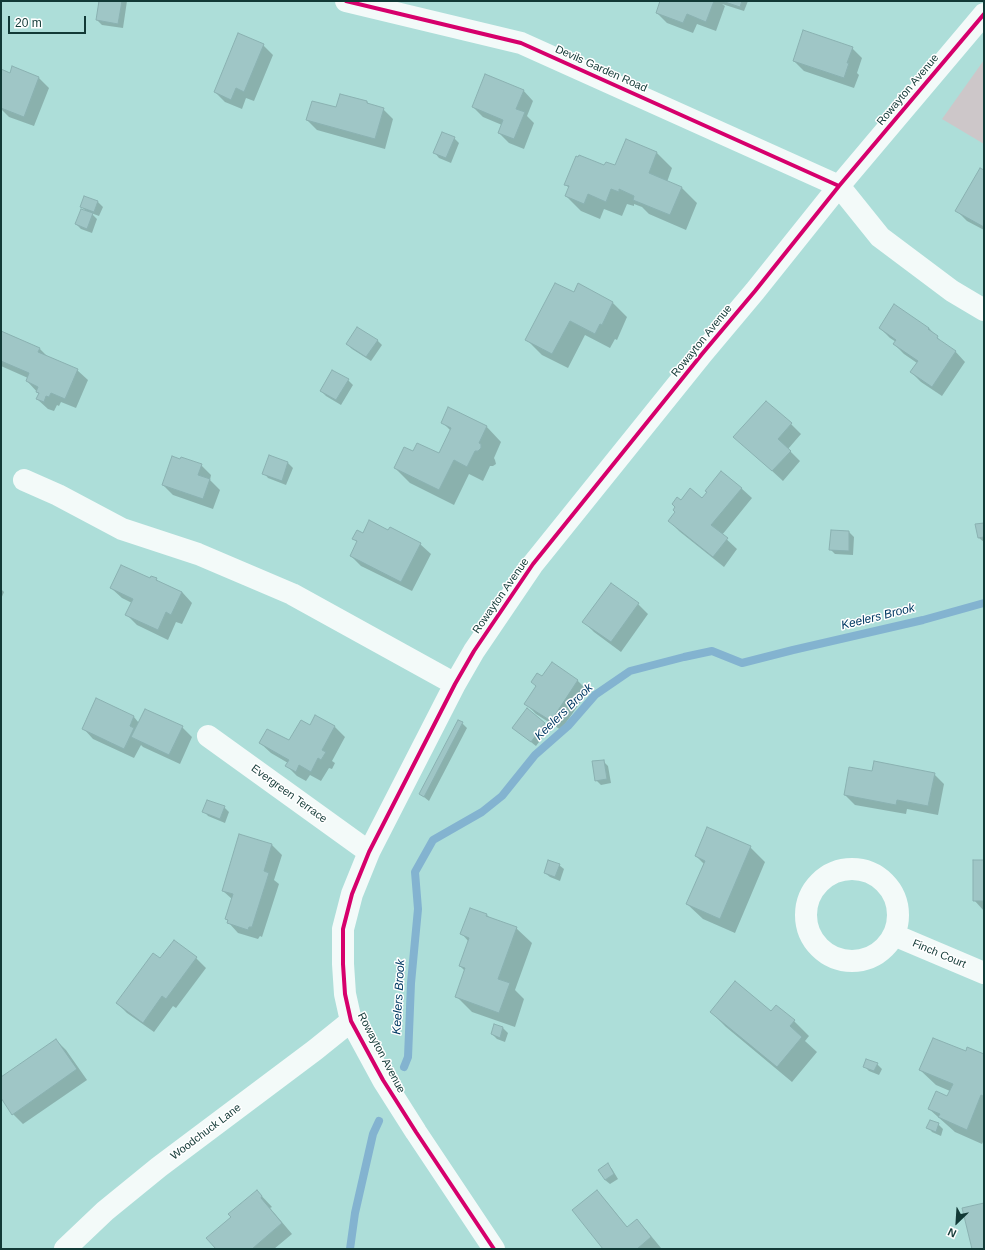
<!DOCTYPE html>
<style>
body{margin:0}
#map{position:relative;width:985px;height:1250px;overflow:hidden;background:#added9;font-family:Helvetica,sans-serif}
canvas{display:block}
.frame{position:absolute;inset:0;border:2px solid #123936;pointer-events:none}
.north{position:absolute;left:937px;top:1202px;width:40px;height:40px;-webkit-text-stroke:3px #fff;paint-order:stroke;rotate:205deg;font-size:11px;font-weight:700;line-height:16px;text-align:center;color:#123936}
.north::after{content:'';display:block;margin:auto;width:14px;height:18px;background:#123936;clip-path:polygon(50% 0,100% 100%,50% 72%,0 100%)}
.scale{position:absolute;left:8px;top:16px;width:78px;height:18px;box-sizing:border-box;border:2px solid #123936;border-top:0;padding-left:5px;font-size:12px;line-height:14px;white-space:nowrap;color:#123936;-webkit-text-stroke:3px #fff;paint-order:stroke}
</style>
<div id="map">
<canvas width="985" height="1250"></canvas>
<div class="frame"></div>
<div class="north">N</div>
<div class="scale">20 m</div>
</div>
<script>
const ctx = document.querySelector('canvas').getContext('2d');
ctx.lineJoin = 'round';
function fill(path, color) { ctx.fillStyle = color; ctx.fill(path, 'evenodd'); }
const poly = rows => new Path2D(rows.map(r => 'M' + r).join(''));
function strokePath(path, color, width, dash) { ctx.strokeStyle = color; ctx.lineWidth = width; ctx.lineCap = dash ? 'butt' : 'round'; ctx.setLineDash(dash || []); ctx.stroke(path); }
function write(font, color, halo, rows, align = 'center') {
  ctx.font = font + ' Helvetica,sans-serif'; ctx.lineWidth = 3; ctx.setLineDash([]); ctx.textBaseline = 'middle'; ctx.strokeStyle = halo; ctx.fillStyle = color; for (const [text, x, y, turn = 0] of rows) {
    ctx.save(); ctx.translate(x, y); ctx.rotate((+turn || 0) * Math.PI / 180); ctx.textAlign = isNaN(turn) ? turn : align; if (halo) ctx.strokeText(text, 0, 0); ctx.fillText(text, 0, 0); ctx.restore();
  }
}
const green = poly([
 [984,60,984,144,942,119]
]);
const shadow = poly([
 [100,1,127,1,123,28,102,25,97,20],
 [661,1,748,1,744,11,722,4,725,6,716,31,697,24,693,33,667,23,657,13],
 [263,45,273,55,254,101,246,98,242,109,225,102,215,92],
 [852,48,862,58,857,73,859,75,854,88,804,71,794,61],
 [1,71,10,74,39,78,49,88,34,126,9,117,1,109],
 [523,90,533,101,527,116,534,123,524,149,509,143,499,133,502,125,483,117,473,107],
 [367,102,370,105,383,109,393,119,385,149,317,130,307,120,337,109],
 [454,138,459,143,451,163,439,158,435,153],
 [627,141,657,153,672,168,667,182,682,188,697,203,686,230,649,214,642,207,634,204,634,206,627,204,622,216,604,209,600,219,581,211,566,196,569,188,566,185,605,166,616,167],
 [984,171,984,230,967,221,957,211],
 [85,197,98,202,103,207,99,216,91,213,97,219,92,233,81,229,76,224,88,213,82,207],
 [574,294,612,302,627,317,617,340,615,339,610,348,585,335,568,368,542,355,527,340],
 [880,328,929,328,943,344,955,351,965,362,942,396,921,382,911,372,917,363,904,354,894,344,896,342,890,338],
 [1,332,40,349,49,358,77,370,88,380,76,408,61,402,59,406,57,405,54,411,48,409,37,399,39,394,27,381,28,378,1,366],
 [377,340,382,345,371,361,352,349,347,344],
 [348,380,353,385,341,405,326,396,321,391],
 [443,423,486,426,501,442,494,458,495,460,496,464,493,466,490,466,483,481,469,474,454,505,410,483,395,468,413,452,439,454,451,431],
 [791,424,801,434,788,449,800,461,783,481,735,437],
 [270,456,288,463,293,468,286,485,268,478,264,473],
 [201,465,211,475,210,480,220,490,213,509,173,495,163,485],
 [741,488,752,498,722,535,737,549,724,567,679,531,669,520,676,512,681,501,703,499],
 [984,524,984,542,979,538],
 [389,531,420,544,431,554,412,591,361,566,351,556,358,543,354,539,363,534],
 [849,532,854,537,853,555,835,554,830,549],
 [156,579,159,582,182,592,192,603,182,624,176,622,168,640,137,625,127,615,132,603,122,598,111,588],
 [1,589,4,592,1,599],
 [638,604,648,614,621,652,594,632,584,622],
 [542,678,577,680,588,691,561,730,536,714,526,704],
 [97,699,134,717,139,723,182,727,192,737,180,764,143,747,141,745,134,758,93,739,83,728],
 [527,710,549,729,536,746,518,732],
 [315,716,335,727,345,737,332,761,335,763,332,769,329,768,321,781,310,775,306,781,297,776,287,766,288,763,271,753,260,743,290,742,310,726],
 [462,723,467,728,429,801,420,794],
 [603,761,608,766,611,783,601,785,596,780],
 [873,772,934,774,944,784,938,815,907,809,906,814,855,805,845,795],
 [224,807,229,812,225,823,208,816,204,811],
 [240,835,272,845,282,855,274,880,279,884,262,937,260,936,258,939,238,933,228,922,228,921,226,919,232,899,223,891],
 [750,847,765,862,735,933,703,919,687,904,704,864,696,856],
 [984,861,984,911,974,900],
 [559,865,564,869,560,881,550,877,545,873],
 [487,915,490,918,516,928,532,943,515,990,524,999,515,1027,472,1012,456,996,465,971,460,966,469,942,462,934],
 [196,958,206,968,176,1008,173,1006,154,1032,127,1013,117,1003,161,959],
 [776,1006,794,1021,809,1036,805,1041,817,1052,792,1082,726,1027,711,1012,772,1012],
 [495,1026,503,1028,508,1033,505,1042,497,1039,492,1034],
 [56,1040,66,1050,87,1080,23,1124,13,1114,1,1096,1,1078],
 [966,1053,984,1055,984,1140,982,1144,955,1132,929,1109,948,1097,950,1091,936,1085,920,1070],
 [877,1064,882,1069,879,1075,869,1071,864,1066],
 [938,1124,943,1129,941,1136,932,1132,928,1127],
 [608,1165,612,1169,618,1179,610,1184,605,1180],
 [257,1191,272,1207,270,1208,292,1234,274,1249,217,1249,232,1217],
 [597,1192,607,1202,628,1228,637,1220,647,1231,661,1248,659,1249,605,1249]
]);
const stream = poly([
 [404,1067,408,1057,411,983,418,909,415,872,433,840,482,812,502,796,535,755,568,726,595,695,630,671,684,657,712,651,742,663,793,650,923,620,984,603],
 [350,1249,355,1213,373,1134,379,1121]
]);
const building = poly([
 [99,1,122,1,118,24,96,20,99,1],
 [660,1,714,1,706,22,687,14,683,23,656,13,660,1],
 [722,1,742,1,740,7,722,1],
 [803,30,853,47,847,63,849,63,844,78,793,61,803,30],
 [238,33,264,44,244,92,236,88,231,100,214,92,238,33],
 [12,66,39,77,24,117,1,108,1,69,10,73,12,66],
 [485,74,524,90,516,109,525,112,514,139,498,133,503,120,472,107,485,74],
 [340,94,367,101,367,103,384,108,375,139,306,120,312,101,336,107,340,94],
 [442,132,455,137,446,158,433,153,442,132],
 [626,139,657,152,649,173,682,187,670,215,633,200,634,196,619,189,619,192,611,189,606,202,588,194,584,204,565,196,569,186,564,185,576,156,578,157,579,155,604,165,606,162,615,165,626,139],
 [980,168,984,170,984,227,955,211,980,168],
 [84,196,98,201,94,212,80,207,84,196],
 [81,209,93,213,87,229,75,224,81,209],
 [555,283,574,292,578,283,613,302,602,325,600,324,595,334,570,321,552,354,525,340,555,283],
 [894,304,929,328,928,329,938,336,937,338,956,351,932,387,910,372,918,361,893,344,896,340,879,328,894,304],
 [357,327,378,340,366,357,346,344,357,327],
 [1,331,40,348,38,352,78,369,65,399,51,393,49,397,46,396,44,402,36,399,39,393,36,392,38,387,26,381,29,373,1,361,1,331],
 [332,370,349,379,336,400,320,391,332,370],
 [766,401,792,423,778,439,791,451,772,471,733,437,766,401],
 [448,407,487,426,479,443,481,444,481,448,478,451,475,451,467,467,454,460,439,490,394,468,404,447,413,451,417,443,439,453,451,428,441,423,448,407],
 [269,455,288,462,282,481,262,474,269,455],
 [172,456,180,459,181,457,202,464,198,475,210,479,203,499,162,485,172,456],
 [721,471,742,488,711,525,728,538,713,557,668,521,675,512,673,510,675,507,672,504,677,497,681,500,690,488,702,498,707,492,705,491,721,471],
 [369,520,388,530,390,527,421,543,401,582,350,556,357,541,352,539,357,530,363,533,369,520],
 [984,523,984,537,978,538,975,524,984,523],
 [831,530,849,531,849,551,829,550,831,530],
 [121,565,150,578,151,576,157,578,156,580,182,592,171,615,166,612,158,630,125,615,133,599,110,588,121,565],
 [611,583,639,603,611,642,582,622,611,583],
 [552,662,578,680,551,721,524,704,536,686,531,682,537,673,542,676,552,662],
 [96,698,134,716,130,726,134,728,124,749,82,729,96,698],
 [527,708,545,723,531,742,512,728,527,708],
 [145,709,183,726,169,755,131,737,145,709],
 [315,715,335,726,322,750,326,752,321,760,318,758,311,772,299,765,296,772,285,766,289,760,259,743,267,729,289,740,301,720,310,725,315,715],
 [458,720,463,722,424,797,419,794,458,720],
 [604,760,607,779,595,781,592,761,604,760],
 [874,761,935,773,928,806,897,800,896,805,844,795,849,767,872,771,874,761],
 [207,800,225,806,220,819,202,812,207,800],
 [707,827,751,846,720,919,686,904,705,861,695,856,707,827],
 [239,834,272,844,264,871,269,873,252,927,249,927,248,930,227,923,228,920,225,919,233,894,222,891,239,834],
 [548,860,560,864,555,877,544,873,548,860],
 [973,860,984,860,984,901,973,901,973,860],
 [470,908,487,914,486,916,517,927,498,979,510,983,499,1013,455,997,465,968,459,966,469,938,460,934,470,908],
 [174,940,197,957,166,999,162,996,143,1023,116,1003,153,953,160,958,174,940],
 [735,981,771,1011,776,1005,795,1020,790,1026,802,1037,777,1067,710,1012,735,981],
 [494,1024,503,1027,500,1038,491,1034,494,1024],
 [933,1038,966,1051,967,1047,984,1054,984,1094,983,1096,981,1095,967,1130,938,1117,940,1114,928,1109,936,1091,947,1096,953,1084,919,1070,933,1038],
 [56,1039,77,1069,12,1115,1,1098,1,1077,56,1039],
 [866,1059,878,1063,874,1071,863,1067,866,1059],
 [930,1120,939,1123,936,1132,926,1128,930,1120],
 [608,1163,614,1174,605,1180,598,1170,608,1163],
 [257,1190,262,1196,261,1198,282,1223,252,1249,216,1249,206,1238,231,1217,228,1214,257,1190],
 [597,1190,627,1227,637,1219,651,1237,637,1249,603,1249,572,1210,597,1190],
 [984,1203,984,1249,972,1249,962,1208,984,1203]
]);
const minor = poly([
 [346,1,521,43,839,186,880,237,952,291,984,310],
 [24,480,58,495,122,529,198,554,292,594,455,684],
 [208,736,369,852],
 '806 915a46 46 0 1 1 92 0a46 46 0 1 1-92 0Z',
 [894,935,984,973],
 [65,1249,105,1211,159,1167,315,1050,351,1021],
 [494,1249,416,1132,383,1080,351,1021,345,994,343,964,343,929,352,894,369,852,455,684,474,651,533,564,702,354,755,291,839,186,984,14]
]);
const cycleway = poly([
 [346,1,521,43,839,186],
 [494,1249,416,1132,383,1080,351,1021,345,994,343,964,343,929,352,894,369,852,455,684,474,651,533,564,702,354,755,291,839,186,984,14]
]);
const streetNames = [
 ["Devils Garden Road",601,69,24],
 ["Rowayton Avenue",908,90,-50],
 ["Rowayton Avenue",702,341,-51],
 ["Rowayton Avenue",501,596,-55],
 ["Evergreen Terrace",289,794,36],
 ["Finch Court",939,954,23],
 ["Rowayton Avenue",381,1053,62],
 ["Woodchuck Lane",206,1132,-37]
];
const waterNames = [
 ["Keelers Brook",878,617,-14],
 ["Keelers Brook",564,712,-44],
 ["Keelers Brook",399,997,-87]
];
fill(green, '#cdc7c9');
fill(shadow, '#0003');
strokePath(stream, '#83b3d0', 8);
fill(building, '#9fc6c6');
strokePath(building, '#8ab1b1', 1);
strokePath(minor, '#f3faf9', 22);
strokePath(cycleway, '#d6006c', 4);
write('11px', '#123936', '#fff', streetNames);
write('italic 12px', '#003963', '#fff', waterNames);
</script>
